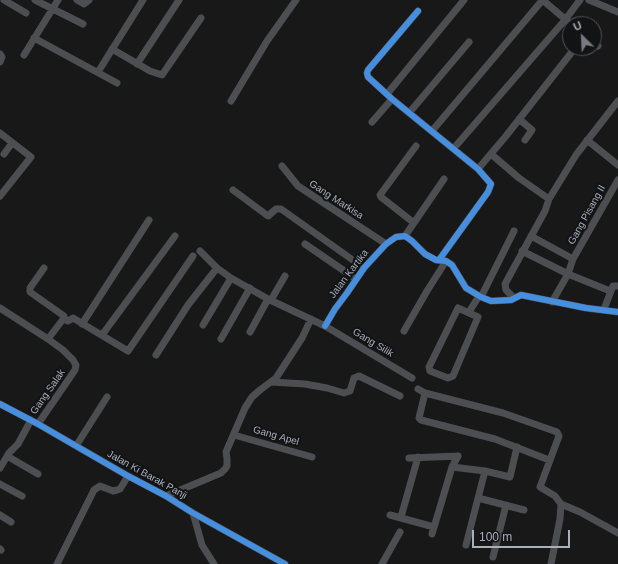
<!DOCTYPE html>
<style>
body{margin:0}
#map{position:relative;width:618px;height:564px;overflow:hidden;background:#181819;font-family:Helvetica,sans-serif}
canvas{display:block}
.north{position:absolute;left:562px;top:16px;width:40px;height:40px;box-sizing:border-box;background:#121315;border:1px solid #4e5257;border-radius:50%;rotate:336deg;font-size:11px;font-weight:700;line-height:16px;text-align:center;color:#a8b0bb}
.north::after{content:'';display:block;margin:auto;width:14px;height:18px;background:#767b82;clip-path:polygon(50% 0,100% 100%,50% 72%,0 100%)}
.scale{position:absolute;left:472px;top:530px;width:98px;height:18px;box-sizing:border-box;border:2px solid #a8b0bb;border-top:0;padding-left:5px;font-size:12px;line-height:14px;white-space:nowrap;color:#a8b0bb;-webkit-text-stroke:3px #121315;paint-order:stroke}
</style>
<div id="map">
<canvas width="618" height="564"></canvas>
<div class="north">U</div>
<div class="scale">100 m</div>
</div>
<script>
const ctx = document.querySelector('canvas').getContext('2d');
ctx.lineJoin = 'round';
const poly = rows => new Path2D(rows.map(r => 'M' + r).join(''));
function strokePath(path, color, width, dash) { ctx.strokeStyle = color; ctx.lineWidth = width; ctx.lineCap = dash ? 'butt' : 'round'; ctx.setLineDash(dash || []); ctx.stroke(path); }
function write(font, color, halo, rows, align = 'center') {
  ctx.font = font + ' Helvetica,sans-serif'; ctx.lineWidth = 4; ctx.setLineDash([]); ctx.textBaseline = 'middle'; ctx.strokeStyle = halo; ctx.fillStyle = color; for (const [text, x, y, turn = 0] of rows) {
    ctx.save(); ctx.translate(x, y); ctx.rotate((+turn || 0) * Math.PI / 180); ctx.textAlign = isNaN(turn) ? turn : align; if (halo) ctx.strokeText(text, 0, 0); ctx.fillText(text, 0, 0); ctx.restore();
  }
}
const minor = poly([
 [4,0,26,13],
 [35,0,83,24],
 [77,0,84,4,89,0],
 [589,0,618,12],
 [418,11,368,70,367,73,368,77,392,99,478,169,491,184,488,192,439,260],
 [34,38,117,83],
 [594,44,598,46],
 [112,49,150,71,162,75,201,18],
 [0,54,2,57,0,62],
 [24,55,58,0],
 [137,64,179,0],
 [98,72,143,0],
 [387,94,464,0],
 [231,101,267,41,296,0],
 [409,113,469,42],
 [519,119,532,130,525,140],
 [372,122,392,99],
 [432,131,540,3,542,1,545,2,571,24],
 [0,133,31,157,0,196],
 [587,140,618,165],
 [454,148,565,20,580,0],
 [4,154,12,143],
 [491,154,519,178,549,199],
 [282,166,298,186,386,244],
 [478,169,506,136,575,48],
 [233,190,268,216,276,209,281,209,364,268],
 [414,223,381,197,380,195,416,146],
 [405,236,444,179],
 [531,236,573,259],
 [305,244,356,279],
 [200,251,217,268,231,278,268,299,325,326,412,378],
 [522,251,568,274,610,291],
 [44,268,30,288,30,292,64,316,64,318,48,339],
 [481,297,514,231],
 [514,298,506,290,505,284,545,211,549,199,576,155,618,101],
 [271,300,285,276],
 [552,302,568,274,573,259,618,180],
 [0,308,48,339,63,350,73,360,76,365,75,370,38,424],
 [458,308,478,317,453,376,448,378,430,371,429,367,458,308],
 [604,309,613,286,618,286],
 [469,312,479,296],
 [64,319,68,321,73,318,128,351,193,256],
 [82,324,149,220],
 [203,325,231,278],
 [325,326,335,309,347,293,364,268,386,244,396,237,405,236,412,241,425,254,436,260,446,261,452,265,466,288,481,297,491,301,511,300,521,295,586,308,618,312],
 [404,331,427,291,446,261],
 [250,332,268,299],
 [102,335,175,236],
 [221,339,250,288],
 [156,355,188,305,217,268],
 [271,382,305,384,327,388,344,393,350,391,354,378,359,376,400,396],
 [418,389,425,393,503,413,557,432,559,436,540,487,555,496,561,504,580,512,618,533],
 [425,393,419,418,421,420,495,439,549,460],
 [0,404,38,424,128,476,166,496,193,513,285,564],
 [234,435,312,457],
 [76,446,107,397],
 [7,456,38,474],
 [409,458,458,456],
 [452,467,485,471],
 [0,468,9,453,18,444,31,420],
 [0,484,22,496],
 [166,496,221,473,225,469,227,466,227,458,226,452,245,408,252,397,260,390,276,378,302,338,311,319],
 [478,498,524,510],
 [193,513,202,545,214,564],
 [0,515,11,522],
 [390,515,434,527],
 [401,517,418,457],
 [432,534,452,467,458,456],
 [466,545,485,471,510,477,517,447],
 [0,549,1,550],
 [493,557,506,505],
 [57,564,94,490,100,486,113,491,117,490,120,489,128,476],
 [382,564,400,532],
 [551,564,560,519,561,504]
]);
const cycleway = poly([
 [418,11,368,70,367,73,368,77,392,99,478,169,491,184,488,192,439,260],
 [325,326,335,309,347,293,364,268,386,244,396,237,405,236,412,241,425,254,436,260,446,261,452,265,466,288,481,297,491,301,511,300,521,295,586,308,618,312],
 [0,404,38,424,128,476,166,496,193,513,285,564]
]);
const streetNames = [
 ["Gang Markisa",336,200,33],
 ["Gang Pisang II",587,215,-61],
 ["Jalan Kartika",349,274,-53],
 ["Gang Silik",373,343,31],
 ["Gang Salak",48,392,-55],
 ["Gang Apel",276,436,16],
 ["Jalan Ki Barak Panji",147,475,29]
];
strokePath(minor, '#4c4e52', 7);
strokePath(cycleway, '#468fdf', 6);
write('10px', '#a8b0bb', '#121315', streetNames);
</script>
